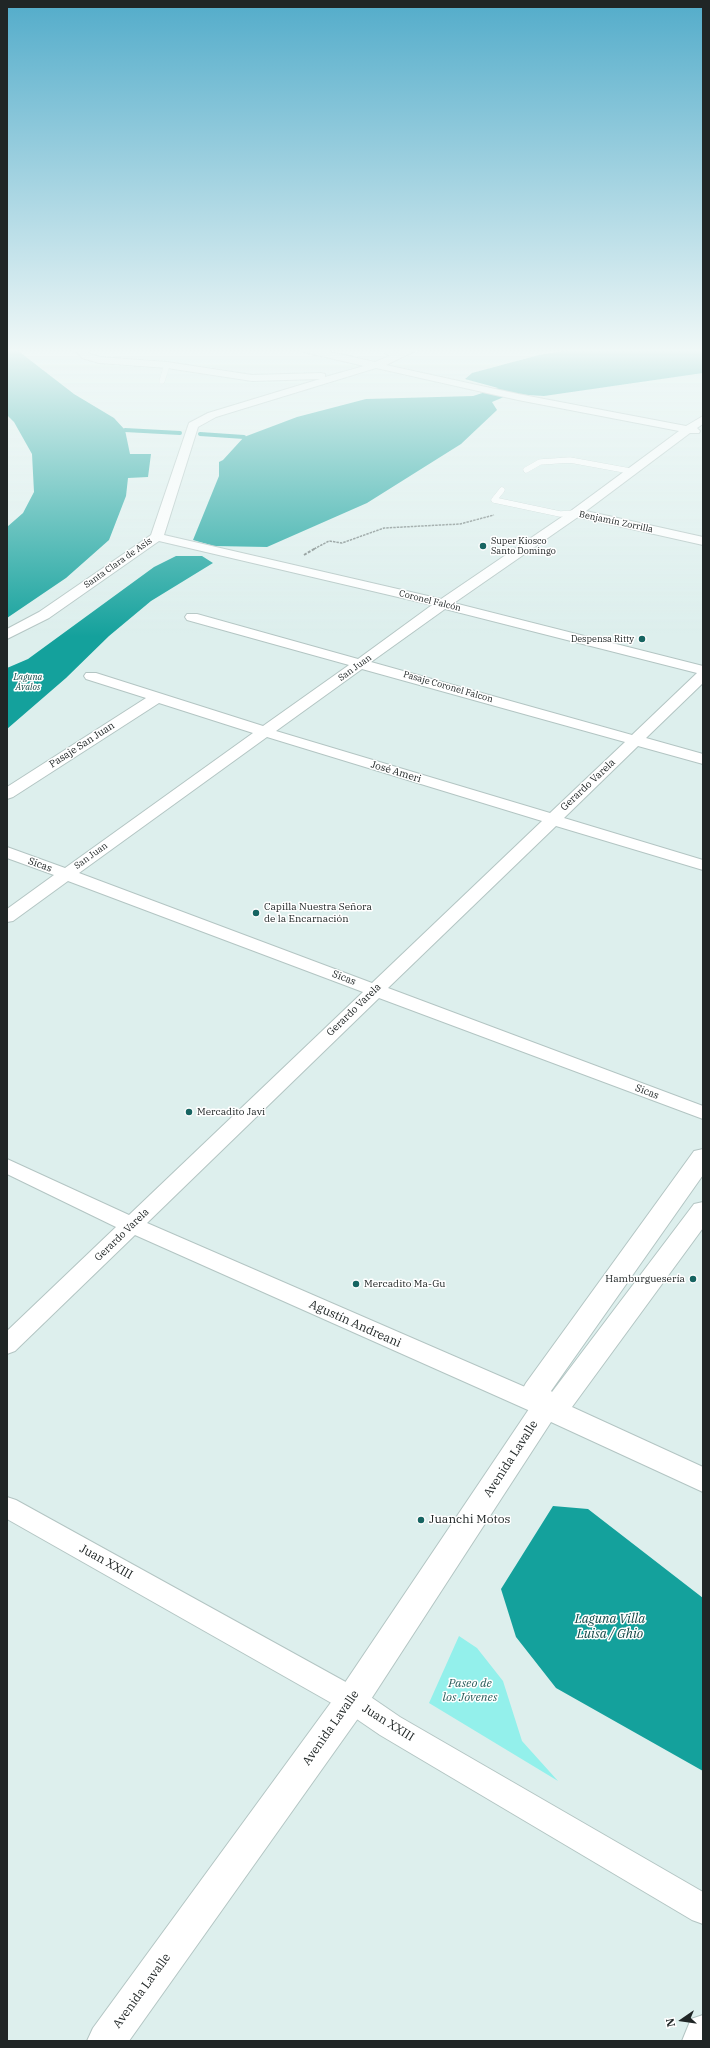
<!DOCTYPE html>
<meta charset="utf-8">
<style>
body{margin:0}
#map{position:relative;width:710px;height:2048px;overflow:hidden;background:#ddefed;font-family:"IBM Plex Serif",serif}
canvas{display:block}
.frame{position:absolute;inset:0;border:8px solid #202626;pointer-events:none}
.north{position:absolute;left:662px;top:2000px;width:40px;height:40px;-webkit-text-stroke:3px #fff;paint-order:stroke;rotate:257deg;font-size:11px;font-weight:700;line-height:16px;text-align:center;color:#202626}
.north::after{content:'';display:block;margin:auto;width:14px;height:18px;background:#202626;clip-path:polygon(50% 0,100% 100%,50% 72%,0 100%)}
</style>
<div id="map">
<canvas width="710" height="2048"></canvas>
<div class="frame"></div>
<div class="north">N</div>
</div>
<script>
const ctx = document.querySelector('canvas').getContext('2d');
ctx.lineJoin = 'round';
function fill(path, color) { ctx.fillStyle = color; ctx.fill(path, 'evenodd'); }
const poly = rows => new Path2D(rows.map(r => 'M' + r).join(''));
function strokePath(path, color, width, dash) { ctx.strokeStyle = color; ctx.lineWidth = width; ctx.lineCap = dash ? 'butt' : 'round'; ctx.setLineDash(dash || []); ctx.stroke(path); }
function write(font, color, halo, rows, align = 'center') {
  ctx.font = font + ' "IBM Plex Serif",serif'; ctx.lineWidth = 3; ctx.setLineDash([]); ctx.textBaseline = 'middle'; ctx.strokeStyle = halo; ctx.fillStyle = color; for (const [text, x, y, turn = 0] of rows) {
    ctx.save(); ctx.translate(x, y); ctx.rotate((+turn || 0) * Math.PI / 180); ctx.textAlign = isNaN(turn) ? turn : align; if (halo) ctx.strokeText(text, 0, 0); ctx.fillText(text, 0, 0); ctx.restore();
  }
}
const green = poly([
 [459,1636,477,1648,503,1681,522,1741,558,1781,429,1703]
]);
const water = poly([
 [7,350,17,350,74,394,114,418,125,430,130,454,151,454,148,477,128,478,126,496,109,540,66,578,7,618,7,527,23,513,34,492,32,454,14,422,7,415],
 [570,350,703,350,703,373,544,396,511,394,492,402,497,410,461,444,367,503,267,547,214,546,193,540,219,476,219,462,223,460,244,437,297,417,366,399,473,396,498,388,465,379,472,373,539,355],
 [176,556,202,556,213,563,151,601,109,636,66,678,7,729,7,668,28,659,154,567],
 [553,1506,588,1509,703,1598,703,1771,556,1688,516,1637,501,1589]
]);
const stream = poly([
 [125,430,180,433],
 [200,434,244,437]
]);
const pathFar1 = poly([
 [314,549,329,541,342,543,384,528,460,524,494,515]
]);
const path = poly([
 [304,555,316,548]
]);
const lane = poly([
 [383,350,396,355],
 [162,381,167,365],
 [526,470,540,462,570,460,630,471],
 [502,490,494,500,560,514,576,513]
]);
const street = poly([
 [75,350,86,350,90,354,100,357,167,362,252,375,321,373,325,374,325,377,364,366,304,352,302,350,321,350,375,362,403,350,417,350,386,365,518,394,686,426,703,416,703,424,697,428,700,431,699,433,690,433,586,511,703,537,703,545,578,517,454,603,703,666,703,683,646,738,703,754,703,764,638,746,564,818,703,860,703,870,556,826,388,988,703,1106,703,1119,379,998,147,1223,555,1400,558,1407,555,1414,546,1416,537,1414,135,1235,15,1351,7,1354,7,1331,116,1227,7,1174,7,1159,129,1215,363,992,68,881,13,921,7,922,7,909,54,875,7,858,7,847,65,868,253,733,159,703,13,797,7,799,7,787,146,698,86,679,84,676,86,673,96,673,263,726,349,665,187,620,185,617,187,614,197,614,358,659,432,605,159,541,49,618,7,639,7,629,39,612,151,535,189,423,208,413,320,379,252,381,167,368,99,363,82,358,75,350],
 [376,368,518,400,679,431,572,510,441,599,164,535,198,427,216,417,376,368],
 [445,609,697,673,632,735,371,662,445,609],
 [362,669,625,742,550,813,276,731,362,669],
 [267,737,542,821,372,983,79,873,267,737],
 [7,1497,16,1500,362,1691,400,1717,703,1892,703,1924,692,1920,380,1735,342,1709,7,1519,7,1497],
 [703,2015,703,2041,682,2041,691,2019,703,2015]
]);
const secondary = poly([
 [703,1149,703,1175,551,1391,552,1392,694,1204,703,1202,703,1228,572,1407,703,1467,703,1492,551,1422,364,1710,129,2041,87,2041,93,2028,340,1690,531,1406,522,1390,526,1383,694,1151,703,1149]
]);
const markers = [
 [483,546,4,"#166461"],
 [642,639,4,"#166461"],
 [256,913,4,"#166461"],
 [189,1112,4,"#166461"],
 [693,1279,4,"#166461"],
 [356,1284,4,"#166461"],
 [421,1520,4,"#166461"]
];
const farStreetnames = [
 ["Benjamín Zorrilla",616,522,12],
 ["Santa Clara de Asís",118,563,-35],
 ["Coronel Falcón",430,601,14],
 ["San Juan",355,668,-36],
 ["Pasaje Coronel Falcon",448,687,16],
 ["San Juan",91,856,-36]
];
const farPoinames = [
 ["Super Kiosco",491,541],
 ["Santo Domingo",491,551],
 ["Despensa Ritty",634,639,"right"]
];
const farWaternames = [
 ["Laguna",28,677],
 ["Ávalos",28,687]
];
const streetNames = [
 ["Pasaje San Juan",82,745,-33],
 ["José Ameri",396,772,17],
 ["Gerardo Varela",588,785,-43],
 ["Sicas",40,865,20],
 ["Sicas",344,978,21],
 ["Gerardo Varela",354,1010,-44],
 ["Sicas",647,1092,21],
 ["Gerardo Varela",122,1235,-44]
];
const poiNames = [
 ["Capilla Nuestra Señora",264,907],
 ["de la Encarnación",264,919],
 ["Mercadito Javi",197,1112],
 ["Hamburguesería",685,1279,"right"],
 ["Mercadito Ma-Gu",364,1284]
];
const nearStreetnames = [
 ["Agustín Andreani",355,1324,24],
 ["Avenida Lavalle",511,1459,-57],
 ["Juan XXIII",106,1562,29],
 ["Juan XXIII",388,1723,32],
 ["Avenida Lavalle",331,1728,-55],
 ["Avenida Lavalle",142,1991,-54]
];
const nearPoinames = [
 ["Juanchi Motos",429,1520]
];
const nearParknames = [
 ["Paseo de",470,1684],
 ["los Jóvenes",470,1698]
];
const nearWaternames = [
 ["Laguna Villa",610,1619],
 ["Luisa / Ghio",610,1634]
];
fill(green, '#93f0eb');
fill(water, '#14a19c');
strokePath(stream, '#14a19c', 4);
strokePath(lane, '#b3c5c3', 6);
strokePath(street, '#b3c5c3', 2);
strokePath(secondary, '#b3c5c3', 2);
strokePath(pathFar1, '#788483', 1.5, [2.5, 1]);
strokePath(path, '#788483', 2, [3, 1.5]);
strokePath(lane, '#fff', 5.5);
fill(street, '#fff');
fill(secondary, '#fff');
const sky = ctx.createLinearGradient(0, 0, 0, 637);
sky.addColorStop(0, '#53acca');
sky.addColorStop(0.55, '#f0f8f7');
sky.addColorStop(1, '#f0f8f700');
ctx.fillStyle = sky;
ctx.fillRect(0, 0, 710, 637);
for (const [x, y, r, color] of markers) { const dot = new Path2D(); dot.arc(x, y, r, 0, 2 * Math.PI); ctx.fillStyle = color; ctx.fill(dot); strokePath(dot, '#fff', 1.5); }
write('9px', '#202626', '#fff', farStreetnames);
write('9px', '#202626', '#fff', farPoinames, 'left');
write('italic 9px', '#114745', '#fff', farWaternames);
write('10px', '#202626', '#fff', streetNames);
write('10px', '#202626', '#fff', poiNames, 'left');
write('12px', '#202626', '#fff', nearStreetnames);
write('12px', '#202626', '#fff', nearPoinames, 'left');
write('italic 12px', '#2b5e5c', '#fff', nearParknames);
write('italic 13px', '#114745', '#fff', nearWaternames);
</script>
